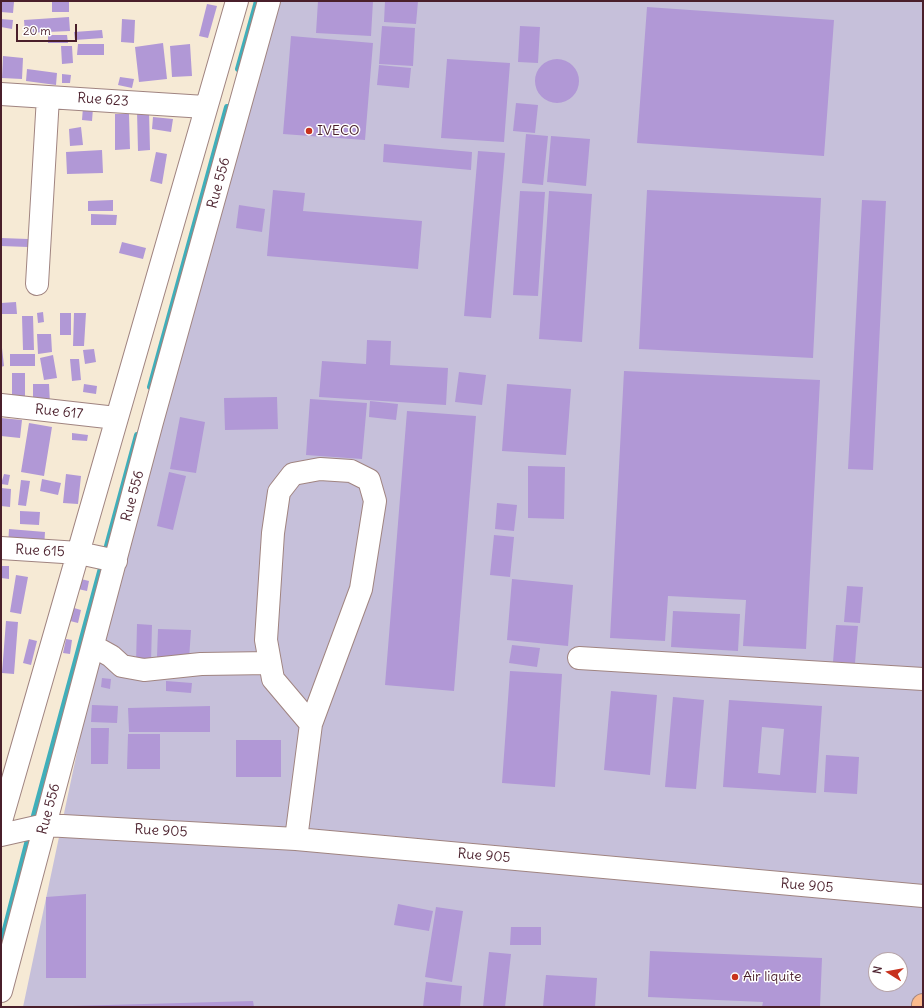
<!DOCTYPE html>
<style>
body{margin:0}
#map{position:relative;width:924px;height:1008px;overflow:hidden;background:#f6ead5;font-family:Delius,sans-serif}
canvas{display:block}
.frame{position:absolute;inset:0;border:2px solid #4a1f2b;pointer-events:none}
.north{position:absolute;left:868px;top:952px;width:40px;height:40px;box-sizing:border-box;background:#fff;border:1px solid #b7a5aa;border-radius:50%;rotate:281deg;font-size:11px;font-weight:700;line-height:16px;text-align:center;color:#4a1f2b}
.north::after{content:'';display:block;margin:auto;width:14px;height:18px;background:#c8321e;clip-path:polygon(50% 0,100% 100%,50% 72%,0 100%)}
.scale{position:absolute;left:16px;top:24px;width:61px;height:18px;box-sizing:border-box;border:2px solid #4a1f2b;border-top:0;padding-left:5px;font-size:12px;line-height:14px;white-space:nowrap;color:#4a1f2b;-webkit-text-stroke:3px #fff;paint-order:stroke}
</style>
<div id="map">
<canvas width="924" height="1008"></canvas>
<div class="frame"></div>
<div class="north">N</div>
<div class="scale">20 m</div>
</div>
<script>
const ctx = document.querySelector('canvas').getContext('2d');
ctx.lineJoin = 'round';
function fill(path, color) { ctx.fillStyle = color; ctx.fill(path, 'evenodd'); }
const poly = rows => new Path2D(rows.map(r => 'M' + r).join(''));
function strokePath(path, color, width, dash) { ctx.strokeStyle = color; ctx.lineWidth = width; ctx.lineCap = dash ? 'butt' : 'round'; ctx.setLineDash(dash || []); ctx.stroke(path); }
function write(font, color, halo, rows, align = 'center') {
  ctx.font = font + ' Delius,sans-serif'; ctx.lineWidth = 3; ctx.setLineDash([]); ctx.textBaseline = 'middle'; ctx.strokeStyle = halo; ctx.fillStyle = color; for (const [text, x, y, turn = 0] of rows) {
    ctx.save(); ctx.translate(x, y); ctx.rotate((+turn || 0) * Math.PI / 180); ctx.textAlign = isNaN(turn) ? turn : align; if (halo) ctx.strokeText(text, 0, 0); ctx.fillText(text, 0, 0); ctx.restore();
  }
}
const industrial = poly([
 [273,1,923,1,923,1007,23,1007,105,620],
 [876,960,900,960,900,984,876,984]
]);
const stream = poly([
 [238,69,257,1],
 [150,387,227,107],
 [32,823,137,435],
 [1,945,30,832]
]);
const building = poly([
 [1,1,14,2,13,13,1,12],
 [52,1,69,1,69,12,52,12],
 [318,1,373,1,371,36,316,33],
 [385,1,418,1,416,24,384,22],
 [207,4,217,6,208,38,199,36],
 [647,7,834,20,824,156,637,143],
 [69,17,70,31,25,33,24,20],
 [1,19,13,20,12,29,1,27],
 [122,19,135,20,134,43,121,42],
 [382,26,415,28,413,66,379,64],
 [520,26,540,27,538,63,518,62],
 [102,30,103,38,75,40,74,32],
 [48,35,67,35,68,43,48,43],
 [291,36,373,43,365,140,283,134],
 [163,43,167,79,139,82,135,47],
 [78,44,104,44,104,55,77,55],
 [190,44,192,76,172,77,170,46],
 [61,46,72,46,73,63,62,64],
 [3,56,23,58,22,79,2,78],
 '535 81a22 22 0 1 1 44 0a22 22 0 1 1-44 0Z',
 [447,59,510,63,504,142,441,138],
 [379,65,411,68,409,88,377,85],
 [27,69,57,73,56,85,26,81],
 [62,74,71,75,70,83,62,83],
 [120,77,134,79,132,88,118,85],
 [516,103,538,105,535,133,513,131],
 [83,107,93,108,92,121,82,120],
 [137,111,149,111,150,150,138,151],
 [115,114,129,114,130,149,115,150],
 [153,117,173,119,171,132,152,129],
 [81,127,83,145,70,146,69,129],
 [526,134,548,136,543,185,522,183],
 [551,136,590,139,586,186,547,182],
 [384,144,472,152,471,170,383,162],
 [102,150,103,173,67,174,66,152],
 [478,151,505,153,491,318,464,316],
 [156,152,167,154,162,184,150,181],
 [273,190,305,193,303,211,422,221,418,269,267,256],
 [647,190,821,198,813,358,639,349],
 [520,191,545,192,538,296,513,295],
 [549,191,592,194,582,342,539,339],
 [113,200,113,211,88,211,88,201],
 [862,200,886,201,873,470,848,469],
 [239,205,265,209,262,232,236,228],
 [91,214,117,215,116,225,91,225],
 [1,238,28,239,28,247,1,246],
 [122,242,146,248,143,259,119,253],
 [16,302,17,314,1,314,1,303],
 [43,312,44,322,38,323,37,313],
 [60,313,71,313,71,335,60,335],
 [74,313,86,313,84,346,73,346],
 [22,316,33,316,34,350,23,350],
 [37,334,51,334,52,352,38,354],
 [367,340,391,341,390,365,448,368,446,405,319,397,322,361,366,364],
 [1,348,2,348,4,366,1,367],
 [94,349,96,362,85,364,83,350],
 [10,354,35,354,35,366,10,366],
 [53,355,57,378,44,380,40,358],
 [70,359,79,359,81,380,72,381],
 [624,371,820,380,806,649,743,646,746,600,668,596,665,641,610,638],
 [459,372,486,375,482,405,455,402],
 [12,373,25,373,25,397,12,397],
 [33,384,49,384,50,404,33,404],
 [84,384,97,386,96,394,83,392],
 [507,384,571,389,566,455,502,451],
 [277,397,278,429,225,430,224,398],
 [310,399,367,403,362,459,306,455],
 [370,401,398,404,396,420,369,417],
 [407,411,476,416,454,691,385,685],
 [180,417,205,422,196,473,170,469],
 [1,418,22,420,20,438,1,436],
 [29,423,52,427,44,476,21,472],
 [72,433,88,435,87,441,72,440],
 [528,466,565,467,564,519,528,518],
 [169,472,186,476,173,530,157,526],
 [4,474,10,475,8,485,1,484],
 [66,474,81,476,78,504,63,503],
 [42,479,61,483,58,495,40,491],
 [21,480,30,481,26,506,18,505],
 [1,488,11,489,10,507,1,506],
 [497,503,517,505,514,531,495,529],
 [20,511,40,512,39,525,20,524],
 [9,529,45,532,44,549,8,547],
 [494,535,514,537,510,577,490,575],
 [1,566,9,566,9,579,1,578],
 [16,575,28,577,21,614,10,612],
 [81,579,89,581,87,591,78,589],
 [512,579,573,585,568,646,507,640],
 [847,586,863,587,860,623,844,622],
 [74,608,81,610,78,623,70,621],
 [673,611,740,614,738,651,671,647],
 [6,621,18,622,14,674,2,673],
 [137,624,152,625,151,663,136,663],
 [836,625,858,626,855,663,833,662],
 [158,629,191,630,189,659,157,657],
 [29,639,37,641,31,665,23,663],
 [66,639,72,640,70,654,63,653],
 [512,645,540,648,537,667,509,663],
 [510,671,562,674,555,787,502,783],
 [102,678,111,679,110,689,101,687],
 [166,681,192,683,191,693,166,691],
 [611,691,657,695,650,775,604,770],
 [673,697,704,700,696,789,665,787],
 [729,700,822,706,816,793,723,787],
 [762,727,784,729,780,775,758,773],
 [92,705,118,706,117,723,91,722],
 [210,706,210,732,129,732,128,708],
 [91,728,109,728,108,764,91,764],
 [128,734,160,734,160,769,127,769],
 [236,740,281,740,281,777,236,777],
 [826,755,859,757,857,794,824,792],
 [86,894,86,978,46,978,46,897],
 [398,904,433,911,429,931,394,925],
 [436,907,463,911,452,982,425,977],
 [511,927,541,927,541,945,510,945],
 [650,951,822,958,820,1007,762,1007,763,1002,648,997],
 [489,952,511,954,505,1007,483,1007],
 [546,975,597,978,595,1007,543,1007],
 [426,982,462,986,460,1007,423,1007],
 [253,1001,254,1007,72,1007,72,1006]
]);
const minor = poly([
 [1,94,205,107],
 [37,284,48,97],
 [1,405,116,418],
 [1,548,79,553,116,561],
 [93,646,111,656,122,666,144,670,201,664,270,663],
 [579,658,923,679],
 [1,821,237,1],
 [1,835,45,825,296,839,923,896],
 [296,839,311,724,361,589,375,501,369,480,351,471,320,469,293,474,279,492,273,533,266,640,273,679,311,724],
 [1,991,152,422,269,1]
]);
const major = poly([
 [923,1007,923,1005]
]);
const markers = [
 [309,131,4,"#c8321e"],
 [735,977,4,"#c8321e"]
];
const streetNames = [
 ["Rue 623",103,100,4],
 ["Rue 556",219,183,-75],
 ["Rue 617",59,412,6],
 ["Rue 556",133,496,-75],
 ["Rue 615",40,551,3],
 ["Rue 556",49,809,-75],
 ["Rue 905",161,831,3],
 ["Rue 905",484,856,5],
 ["Rue 905",807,886,5]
];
const poiNames = [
 ["IVECO",317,131],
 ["Air liquite",743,977]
];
fill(industrial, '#c6c0da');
strokePath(stream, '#3fafba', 6);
fill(building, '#b198d6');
strokePath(minor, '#a08480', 24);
strokePath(major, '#a08480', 24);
strokePath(minor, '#fff', 22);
strokePath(major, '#fbbb8d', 22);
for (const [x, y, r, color] of markers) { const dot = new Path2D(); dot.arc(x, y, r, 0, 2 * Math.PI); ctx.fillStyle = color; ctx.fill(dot); strokePath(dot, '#fff', 1.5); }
write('14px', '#4a1f2b', '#fff', streetNames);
write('14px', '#4a1f2b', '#fff', poiNames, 'left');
</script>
